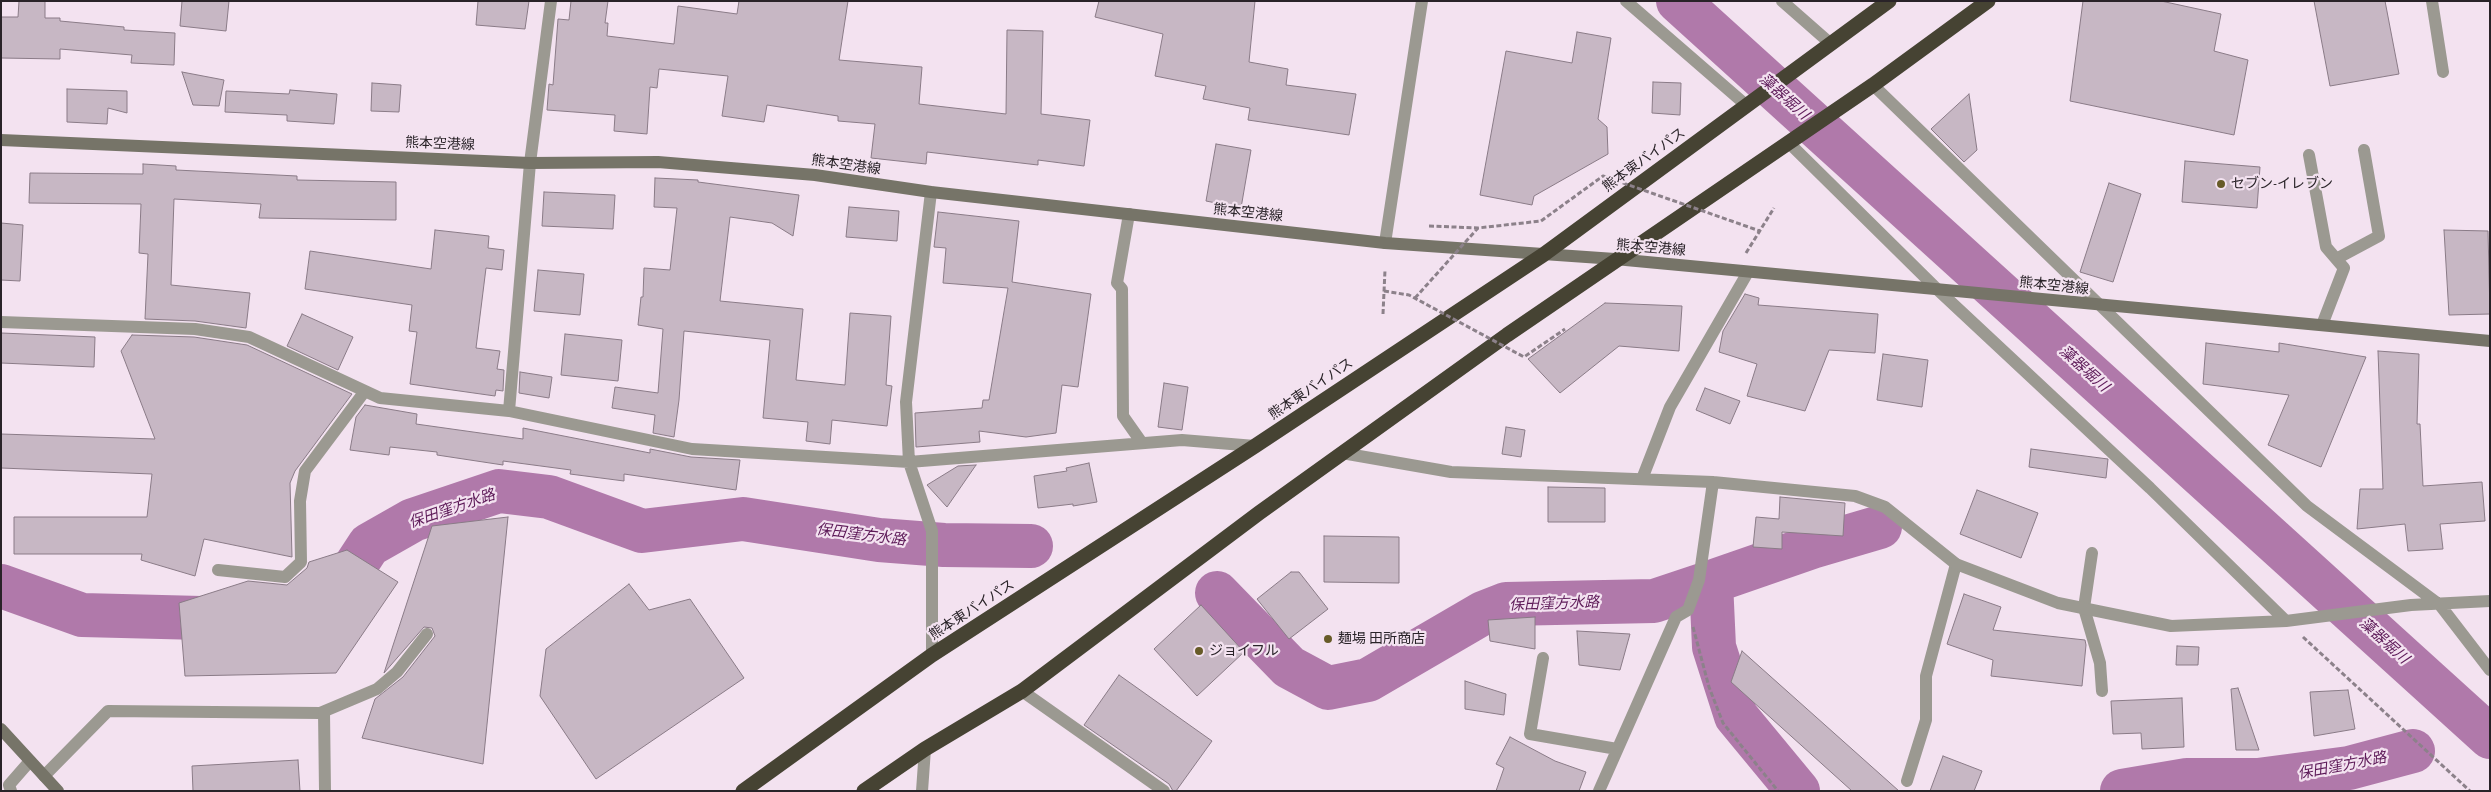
<!DOCTYPE html>
<meta charset="utf-8">
<style>
body{margin:0}
#map{position:relative;width:2491px;height:792px;overflow:hidden;background:#f3e2f0;font-family:"PT Sans Narrow",sans-serif}
canvas{display:block}
.frame{position:absolute;inset:0;border:2px solid #292328;pointer-events:none}
</style>
<div id="map">
<canvas width="2491" height="792"></canvas>
<div class="frame"></div>
</div>
<script>
const ctx = document.querySelector('canvas').getContext('2d');
ctx.lineJoin = 'round';
const poly = rows => new Path2D(rows.map(r => 'M' + r).join(''));
function strokePath(path, color, width, dash) { ctx.strokeStyle = color; ctx.lineWidth = width; ctx.lineCap = dash ? 'butt' : 'round'; ctx.setLineDash(dash || []); ctx.stroke(path); }
function fill(path, color) { ctx.fillStyle = color; ctx.fill(path, 'evenodd'); }
function write(font, color, halo, rows, align = 'center') {
  ctx.font = font + ' "PT Sans Narrow","Noto Sans JP",sans-serif'; ctx.lineWidth = 4.5; ctx.setLineDash([]); ctx.textBaseline = 'middle'; ctx.strokeStyle = halo; ctx.fillStyle = color; for (const [text, x, y, turn = 0] of rows) {
    ctx.save(); ctx.translate(x, y); ctx.rotate((+turn || 0) * Math.PI / 180); ctx.textAlign = isNaN(turn) ? turn : align; if (halo) ctx.strokeText(text, 0, 0); ctx.fillText(text, 0, 0); ctx.restore();
  }
}
const river = poly([
 [1678,1,2490,737],
 [1711,582,1812,547,1880,527],
 [1,586,82,615,241,619],
 [1217,593,1289,667,1328,688,1368,680,1483,613,1506,604,1654,601,1711,582,1714,647,1736,716,1798,791],
 [325,607,329,606,369,545,413,520,499,491,549,497,642,531,743,519,879,540,944,545,1031,546],
 [2122,791,2187,780,2258,780,2349,768,2413,751]
]);
const building = poly([
 [19,1,45,1,45,18,60,18,60,21,124,27,124,30,175,33,174,65,131,63,132,55,60,49,60,59,1,58,1,17,18,17,19,1],
 [182,1,229,1,226,31,180,26,182,1],
 [478,1,529,1,525,29,476,25,478,1],
 [571,1,608,1,605,23,608,23,607,36,674,44,678,6,737,14,739,1,848,1,839,60,922,67,919,104,1006,114,1007,30,1043,31,1041,114,1090,120,1084,166,1038,160,1038,165,927,152,926,164,871,158,875,124,838,121,838,116,767,105,764,122,722,116,728,76,659,69,657,88,650,87,647,134,614,131,615,115,547,110,549,84,553,85,558,19,569,20,571,1],
 [1099,1,1255,1,1249,62,1288,69,1286,85,1356,94,1349,135,1248,120,1250,108,1203,99,1206,86,1155,76,1163,34,1095,17,1099,1],
 [2083,1,2161,1,2221,14,2214,51,2248,60,2234,135,2070,101,2083,1],
 [2314,1,2385,1,2399,74,2330,86,2314,1],
 [1577,32,1611,38,1598,119,1607,127,1608,154,1534,196,1532,205,1480,195,1506,51,1572,63,1577,32],
 [182,72,224,80,219,106,193,105,182,72],
 [1653,82,1681,83,1680,115,1652,113,1653,82],
 [372,83,401,85,399,112,371,111,372,83],
 [67,89,127,91,127,113,108,108,107,124,67,122,67,89],
 [290,90,337,94,334,124,287,121,287,115,225,112,226,91,289,94,290,90],
 [1969,94,1977,150,1964,162,1931,129,1969,94],
 [1216,144,1251,150,1241,208,1206,201,1216,144],
 [2185,161,2260,167,2257,208,2182,202,2185,161],
 [143,164,176,166,176,170,297,176,297,180,396,182,396,220,259,218,261,204,174,199,171,285,250,293,246,328,195,321,145,319,148,254,139,253,141,204,29,203,30,173,143,174,143,164],
 [655,178,698,180,698,182,799,195,793,236,772,223,730,217,720,301,803,309,796,380,845,385,850,313,891,316,886,385,892,386,887,426,832,420,830,444,806,441,808,422,763,418,770,340,684,331,679,400,674,437,653,433,655,415,612,408,615,387,658,393,663,329,638,325,641,297,643,297,644,268,670,270,677,208,654,207,655,178],
 [2109,183,2141,194,2113,282,2080,272,2109,183],
 [544,192,615,195,613,229,542,226,544,192],
 [849,207,899,211,897,241,846,237,849,207],
 [938,212,1019,221,1012,282,1091,294,1078,387,1062,385,1056,433,1026,437,979,431,980,442,916,447,915,413,982,408,983,400,989,400,1008,288,943,283,946,248,934,247,938,212],
 [1,223,23,225,20,281,1,280,1,223],
 [435,230,489,236,488,248,504,250,502,270,486,268,476,348,500,351,497,369,504,370,503,391,496,390,495,396,410,384,417,332,409,331,412,305,305,289,310,251,431,269,435,230],
 [2444,230,2488,231,2490,314,2449,315,2444,230],
 [538,270,584,274,580,315,534,311,538,270],
 [1745,294,1759,298,1758,305,1878,314,1875,353,1829,350,1805,411,1747,396,1757,364,1719,352,1723,331,1745,294],
 [1605,303,1682,306,1679,351,1619,346,1560,393,1528,359,1605,303],
 [302,314,353,337,338,370,287,346,302,314],
 [1,333,95,337,94,367,1,363,1,333],
 [565,334,622,340,618,381,561,375,565,334],
 [132,335,194,337,247,345,352,394,295,471,290,483,292,557,204,539,195,576,141,560,142,554,14,554,14,517,147,517,152,474,1,468,1,434,155,439,121,351,132,335],
 [2206,343,2279,352,2279,343,2366,357,2321,467,2268,445,2289,395,2203,384,2206,343],
 [2378,351,2419,354,2417,424,2420,424,2423,486,2482,482,2485,521,2440,524,2443,549,2408,551,2405,524,2357,529,2360,489,2383,489,2378,351],
 [1883,354,1928,360,1922,407,1877,400,1883,354],
 [520,372,552,377,549,398,519,393,520,372],
 [1164,383,1188,387,1182,430,1158,427,1164,383],
 [1705,388,1740,401,1730,424,1696,410,1705,388],
 [365,405,417,414,416,424,523,439,523,428,650,453,650,449,691,457,740,460,736,490,624,474,624,481,570,474,571,470,503,461,503,465,437,455,437,452,390,447,389,455,350,450,356,417,365,405],
 [1506,427,1525,430,1521,457,1502,454,1506,427],
 [2031,449,2108,459,2106,478,2029,467,2031,449],
 [1089,463,1097,502,1073,506,1073,504,1038,508,1034,476,1067,471,1066,468,1089,463],
 [976,465,947,507,927,485,958,466,976,465],
 [1548,487,1605,488,1605,522,1548,522,1548,487],
 [1977,490,2038,513,2021,558,1960,534,1977,490],
 [1780,497,1845,503,1843,536,1782,532,1782,549,1753,547,1756,517,1779,519,1780,497],
 [508,517,483,764,362,738,375,699,403,677,435,636,432,628,424,627,384,673,432,526,508,517],
 [1324,536,1399,537,1399,583,1324,582,1324,536],
 [347,550,398,582,336,673,185,676,179,603,248,581,287,585,307,568,309,562,347,550],
 [1291,572,1299,572,1328,609,1289,639,1257,599,1291,572],
 [629,584,649,610,690,599,744,678,596,779,540,696,546,649,629,584],
 [1964,594,2001,607,1993,630,2085,640,2086,645,2082,686,1991,676,1993,660,1947,644,1964,594],
 [1201,605,1244,652,1197,696,1154,649,1201,605],
 [1535,617,1535,649,1490,641,1488,620,1535,617],
 [1577,631,1630,634,1620,670,1579,665,1577,631],
 [2177,646,2199,647,2198,665,2176,665,2177,646],
 [1742,651,1899,791,1852,791,1731,682,1742,651],
 [1119,675,1212,741,1176,791,1173,791,1169,784,1084,725,1119,675],
 [1465,681,1506,694,1504,715,1465,709,1465,681],
 [2238,688,2259,750,2236,750,2231,689,2238,688],
 [2348,690,2355,729,2314,736,2310,692,2348,690],
 [2182,698,2184,747,2142,749,2141,733,2113,734,2111,701,2182,698],
 [1510,737,1555,761,1586,772,1579,791,1496,791,1504,768,1496,764,1510,737],
 [1943,756,1982,771,1974,791,1930,791,1943,756],
 [298,760,300,791,193,791,192,766,298,760]
]);
const path = poly([
 [1746,253,1774,208],
 [1383,314,1385,270],
 [1693,627,1709,687,1723,723,1778,791],
 [2303,637,2470,791]
]);
const lane = poly([
 [2432,1,2443,72],
 [2309,155,2326,247,2344,268,2322,325],
 [2336,259,2379,236,2364,150],
 [2092,553,2084,608,2100,663,2102,691],
 [44,776,108,711,320,713,377,689,397,672,427,634],
 [1907,781,1926,720,1926,676,1956,564]
]);
const street = poly([
 [1626,1,1746,105],
 [1782,1,1831,44],
 [1873,85,2307,506,2440,605,2490,670],
 [1788,142,1938,290,2150,488,2286,621],
 [931,192,906,402,909,462,932,531,932,655],
 [1129,214,1117,283,1122,289,1123,416,1142,443],
 [1385,243,1422,1],
 [1,322,195,329,249,337,380,398,509,411,692,449,909,462,1182,440,1255,446],
 [509,411,530,163,551,1],
 [1342,453,1451,472,1713,482,1855,496,1885,507,1956,564,2058,603,2171,626,2286,621,2411,605,2490,601],
 [1642,479,1670,407,1748,272],
 [218,570,285,577,301,562,300,501,305,471,365,391],
 [1543,658,1530,734,1617,749],
 [1022,691,1164,791],
 [324,712,325,791],
 [11,791,9,785,30,761],
 [922,791,925,749],
 [1599,791,1676,617,1688,610,1699,580,1713,482]
]);
const secondary = poly([
 [1,140,530,163,658,162,815,175,931,192,1385,243,1615,259,2490,341],
 [1,729,58,791]
]);
const highway = poly([
 [743,791,932,655,1255,446,1543,255,1889,1],
 [864,791,925,749,1022,691,1259,513,1507,335,1873,85,1988,1]
]);
const pathBridge = poly([
 [1429,226,1478,228,1541,221,1603,176,1760,231],
 [1384,291,1409,295,1524,357,1565,329],
 [1415,298,1478,228]
]);
const markers = [
 [2221,184,5,"#675b28"],
 [1328,639,5,"#675b28"],
 [1199,651,5,"#675b28"]
];
const streetNames = [
 ["熊本空港線",440,144,2],
 ["熊本東バイパス",1644,160,-36],
 ["熊本空港線",846,165,8],
 ["熊本空港線",1248,213,6],
 ["熊本空港線",1651,248,5],
 ["熊本空港線",2054,286,6],
 ["熊本東バイパス",1311,389,-34],
 ["熊本東バイパス",972,610,-33]
];
const poiNames = [
 ["セブン-イレブン",2231,184],
 ["麺場 田所商店",1338,639],
 ["ジョイフル",1209,651]
];
const waterNames = [
 ["藻器堀川",1784,97,42],
 ["藻器堀川",2084,369,42],
 ["保田窪方水路",452,509,-19],
 ["保田窪方水路",861,535,7],
 ["保田窪方水路",1554,604,-2],
 ["藻器堀川",2384,641,42],
 ["保田窪方水路",2342,766,-11]
];
strokePath(river, '#b079aa', 44);
fill(building, '#c7b7c4');
strokePath(building, '#8a7b87', 1);
strokePath(path, '#8c818a', 3, [5, 2.5]);
strokePath(lane, '#9b9991', 12);
strokePath(street, '#9b9991', 12);
strokePath(secondary, '#767468', 12);
strokePath(highway, '#464333', 15);
strokePath(pathBridge, '#8c818a', 3, [5, 2.5]);
for (const [x, y, r, color] of markers) { const dot = new Path2D(); dot.arc(x, y, r, 0, 2 * Math.PI); ctx.fillStyle = color; ctx.fill(dot); strokePath(dot, '#f3e2f0', 2); }
write('14px', '#292328', '#f3e2f0', streetNames);
write('14px', '#292328', '#f3e2f0', poiNames, 'left');
write('italic 15px', '#5d1a58', '#f3e2f0', waterNames);
</script>
